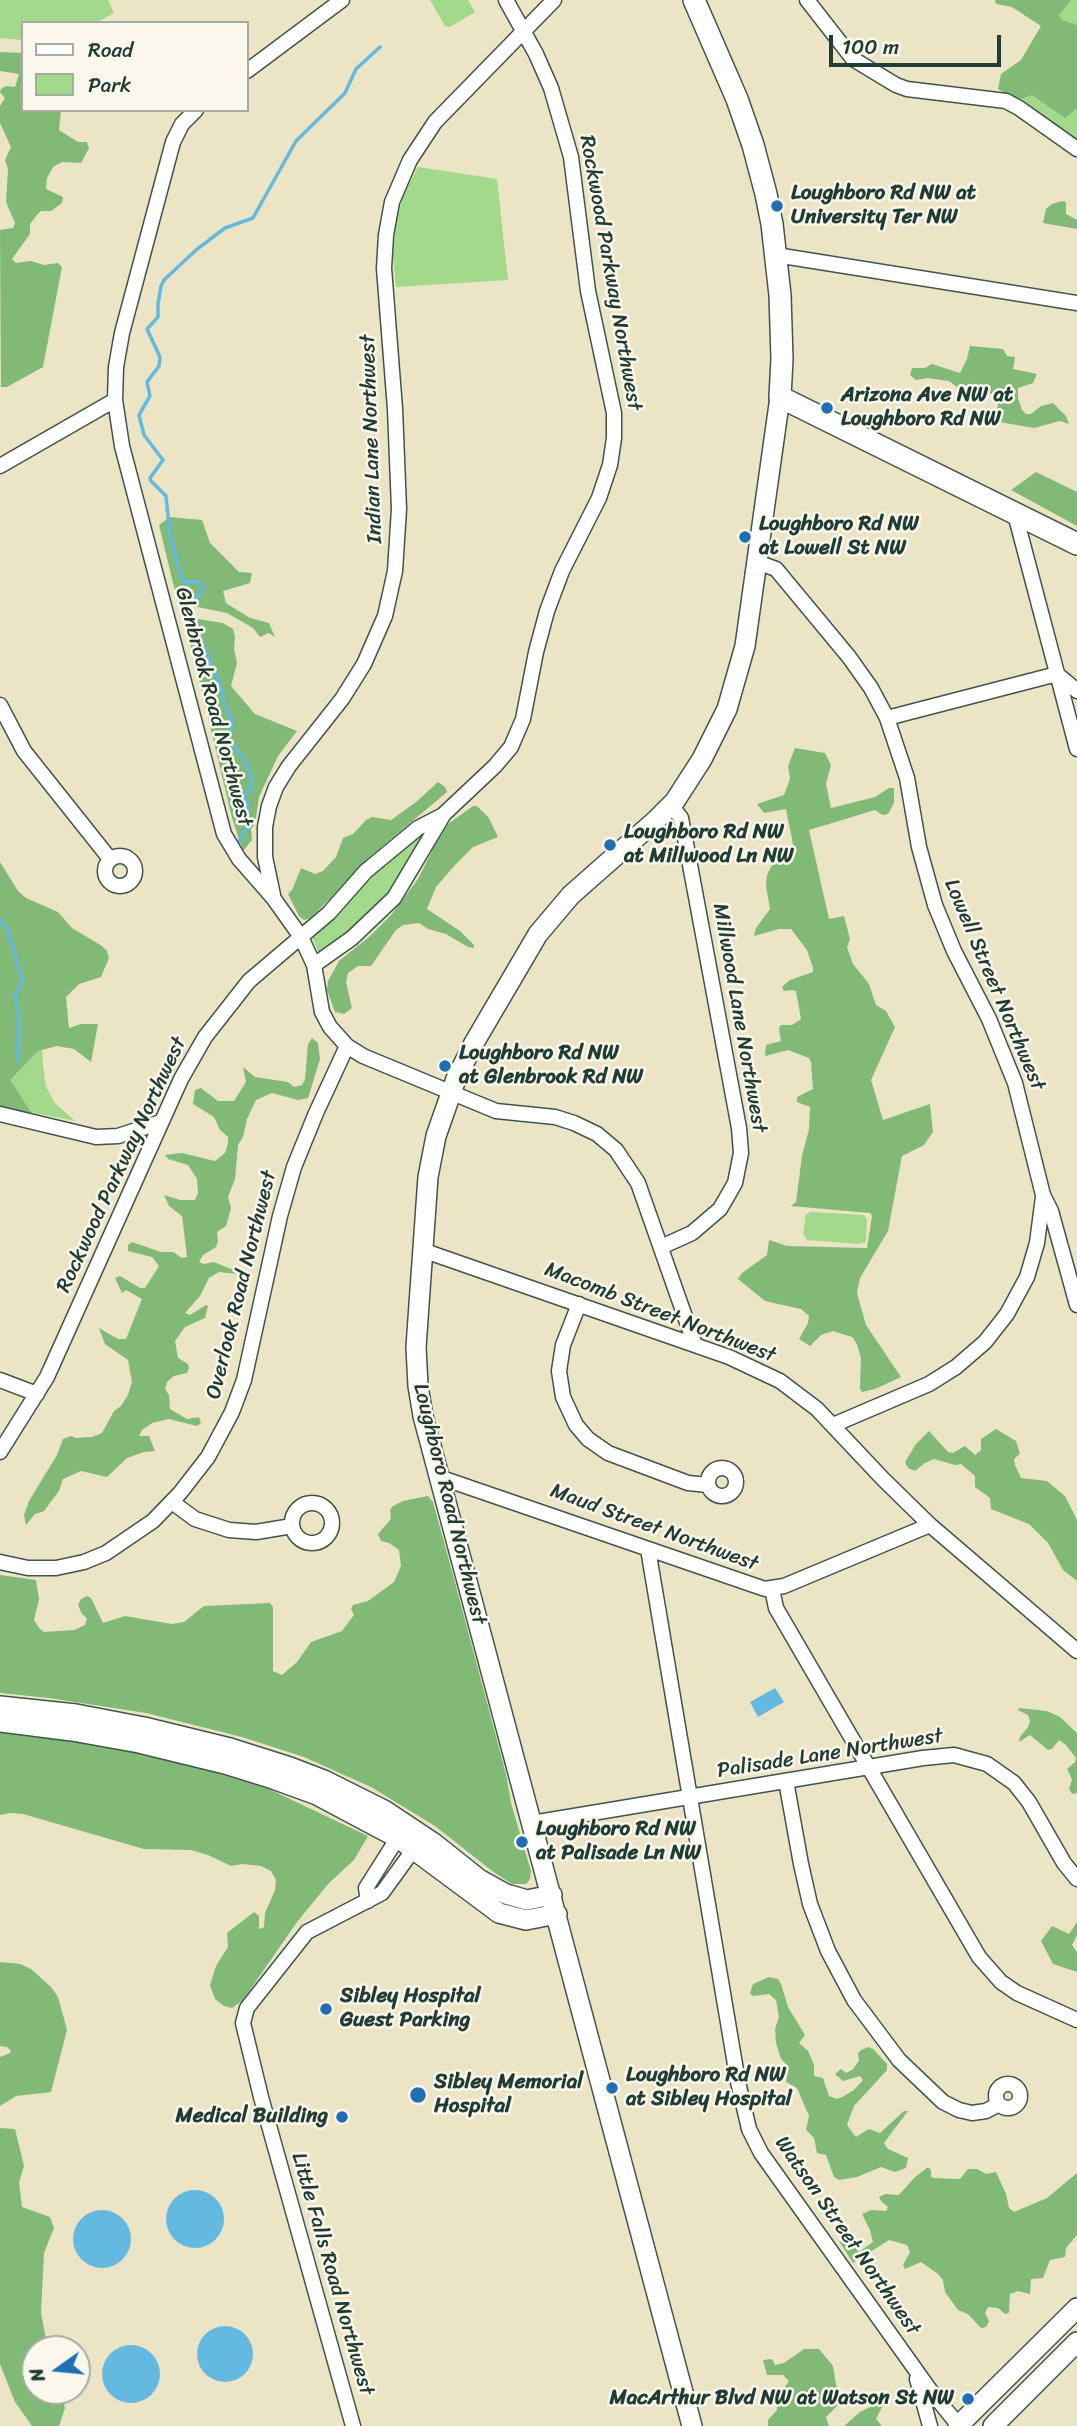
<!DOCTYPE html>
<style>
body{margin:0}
#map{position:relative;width:1077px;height:2426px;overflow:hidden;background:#ebe5c6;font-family:Sriracha,sans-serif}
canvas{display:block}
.legend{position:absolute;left:21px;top:21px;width:228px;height:91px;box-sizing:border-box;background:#fbf7ec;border:2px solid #a3ada2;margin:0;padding:9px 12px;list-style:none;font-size:21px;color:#1f3d34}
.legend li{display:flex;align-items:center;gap:14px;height:35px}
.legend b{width:35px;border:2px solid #a3ada2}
.north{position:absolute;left:21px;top:2335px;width:70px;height:70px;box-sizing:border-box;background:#fbf7ec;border:2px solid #a3ada2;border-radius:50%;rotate:255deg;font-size:19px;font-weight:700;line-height:28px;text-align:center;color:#1f3d34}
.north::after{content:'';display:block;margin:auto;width:24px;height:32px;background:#1f6fb2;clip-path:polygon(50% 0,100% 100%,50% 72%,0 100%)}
.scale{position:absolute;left:829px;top:35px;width:172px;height:32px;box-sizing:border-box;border:4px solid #1f3d34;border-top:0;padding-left:9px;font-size:21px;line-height:24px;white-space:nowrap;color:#1f3d34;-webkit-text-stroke:5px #fbf7ec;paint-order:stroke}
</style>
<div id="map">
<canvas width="1077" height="2426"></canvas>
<ul class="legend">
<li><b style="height:9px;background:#fff"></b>Road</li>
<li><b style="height:19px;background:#a2d98b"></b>Park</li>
</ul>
<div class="north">N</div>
<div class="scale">100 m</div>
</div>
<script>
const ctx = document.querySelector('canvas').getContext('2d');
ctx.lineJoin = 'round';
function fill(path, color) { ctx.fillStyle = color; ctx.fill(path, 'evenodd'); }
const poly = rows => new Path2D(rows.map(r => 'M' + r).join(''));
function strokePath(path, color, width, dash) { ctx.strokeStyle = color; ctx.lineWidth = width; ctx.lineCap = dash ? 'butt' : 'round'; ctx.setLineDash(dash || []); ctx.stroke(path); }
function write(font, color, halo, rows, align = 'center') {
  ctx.font = font + ' Sriracha,sans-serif'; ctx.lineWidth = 5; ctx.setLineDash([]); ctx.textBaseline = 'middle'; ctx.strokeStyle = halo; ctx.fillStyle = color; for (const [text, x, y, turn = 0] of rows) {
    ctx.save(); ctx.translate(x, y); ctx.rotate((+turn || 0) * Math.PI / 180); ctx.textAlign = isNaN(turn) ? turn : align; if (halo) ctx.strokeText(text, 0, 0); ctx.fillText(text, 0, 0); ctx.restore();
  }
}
const green = poly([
 [0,0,108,0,114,13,96,23,23,23,23,40,0,38],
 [430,0,468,0,475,12,450,27,445,26],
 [1028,0,1077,0,1077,142,1018,100,1022,98,1054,13],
 [418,167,497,179,508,280,396,287,393,256,396,221,404,194],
 [423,829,428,832,396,886,371,916,323,953,318,951,312,937,367,877],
 [0,867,38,980,43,1065,46,1087,55,1103,75,1121,0,1106],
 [811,1212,864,1215,867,1219,866,1242,859,1244,807,1240,803,1234,806,1214]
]);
const forest = poly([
 [995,0,1071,0,1059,15,1062,20,1077,25,1077,108,1065,118,1032,95,1018,100,998,89,1001,74,1021,60,1041,26,1012,7,996,4],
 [0,52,23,53,23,110,61,110,59,130,78,142,87,142,89,148,81,163,62,162,53,167,47,178,46,189,63,197,62,203,51,211,41,211,37,215,30,224,30,234,12,259,16,263,31,261,44,265,58,263,62,267,43,367,7,387,1,387,0,230,13,228,15,223,6,202,8,169,5,160,11,147,0,123,0,106,5,98,0,92,1,89,6,86,15,87,19,74,0,71],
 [1062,201,1066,202,1066,214,1077,220,1077,229,1043,223,1046,209,1052,204],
 [970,346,1003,349,1007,356,1015,357,1013,369,1037,374,1033,383,1018,388,1018,398,1022,410,1026,414,1031,414,1041,406,1053,403,1066,416,1069,424,1060,421,1034,428,994,421,998,405,992,394,957,387,949,381,928,378,916,380,910,375,912,368,925,368,932,364,960,373,967,359],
 [1036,472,1077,492,1077,526,1011,490],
 [170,517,202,520,210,543,239,572,252,573,250,583,223,591,226,603,250,618,269,623,275,637,269,633,260,637,253,628,227,613,178,603,159,525],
 [182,619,198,619,223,623,233,629,235,637,234,649,237,663,231,686,255,714,297,731,278,756,259,797,255,824,251,829,252,840,243,851,232,818,192,650],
 [795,748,825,753,831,765,826,784,831,808,875,797,889,788,894,788,894,803,888,814,883,815,875,810,809,830,829,919,844,916,850,939,847,947,853,964,869,984,876,1005,886,1011,895,1027,871,1080,883,1120,930,1104,933,1132,924,1145,902,1156,888,1231,860,1278,857,1293,866,1325,901,1377,875,1389,862,1392,860,1389,861,1358,857,1344,852,1337,833,1331,821,1335,810,1346,799,1339,808,1323,809,1316,801,1309,765,1301,738,1279,742,1273,767,1255,769,1240,787,1246,867,1248,872,1216,870,1213,791,1206,796,1202,802,1156,809,1129,810,1107,797,1102,797,1097,813,1089,811,1062,809,1058,788,1050,765,1056,766,1045,781,1041,779,1028,781,1025,792,1025,801,1019,796,991,792,990,784,991,782,987,790,980,813,972,813,968,807,950,791,929,779,929,754,936,756,928,770,909,766,886,767,875,772,865,795,854,786,809,764,813,757,804,784,795,790,779,788,766],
 [438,782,445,787,447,792,366,860,350,880,310,918,304,920,299,916,288,894,292,890,301,868,315,874,323,871,336,857,343,838,353,834,366,820,372,817,391,820,416,802],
 [473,806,477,806,489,818,498,837,473,847,455,865,436,887,427,909,460,931,474,945,474,948,468,947,446,934,428,929,419,923,403,925,396,930,371,966,358,966,348,973,346,982,352,1008,344,1014,335,1012,327,990,328,981,339,961,369,937,392,914,418,879,433,849,448,824],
 [0,862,18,891,26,898,58,912,72,928,102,946,107,951,109,958,101,977,79,984,66,997,69,1028,81,1024,98,1024,91,1062,74,1049,57,1046,38,1051,10,1080,33,1115,0,1106],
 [312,1038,318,1043,320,1059,308,1098,298,1100,272,1093,256,1100,247,1119,243,1137,238,1145,235,1179,228,1197,231,1208,226,1226,217,1232,218,1241,216,1247,203,1255,199,1262,204,1264,214,1262,236,1271,238,1274,219,1272,209,1278,200,1296,185,1313,190,1315,206,1305,208,1306,205,1318,185,1327,175,1341,178,1358,188,1364,189,1368,187,1373,174,1376,167,1382,165,1389,169,1395,170,1409,187,1419,199,1417,201,1423,197,1426,169,1419,152,1423,142,1430,139,1436,149,1436,155,1451,144,1452,127,1458,107,1477,81,1471,63,1479,59,1491,44,1511,35,1514,26,1525,24,1515,29,1501,57,1455,63,1439,71,1436,76,1438,92,1437,102,1433,114,1411,121,1406,128,1395,132,1382,128,1360,105,1344,99,1328,118,1339,126,1339,142,1299,126,1290,122,1293,115,1278,120,1276,140,1288,145,1288,159,1266,152,1257,128,1251,128,1245,132,1242,161,1252,173,1252,182,1258,187,1257,182,1216,169,1206,164,1195,180,1200,195,1200,198,1193,197,1179,188,1165,168,1159,165,1155,182,1153,215,1161,225,1153,228,1143,228,1137,220,1130,214,1117,193,1104,195,1090,201,1088,218,1101,234,1101,246,1082,243,1067,255,1077,288,1082,294,1087,302,1085,305,1079,308,1044],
 [996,1429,1016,1441,1020,1454,1014,1459,1015,1465,1021,1478,1047,1481,1065,1496,1077,1520,1077,1581,1063,1570,1048,1543,1029,1524,991,1509,990,1498,975,1487,975,1476,961,1464,955,1465,934,1459,925,1463,915,1471,908,1468,905,1462,916,1444,929,1431,948,1452,953,1453,965,1446,975,1455,981,1450,981,1439],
 [428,1496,433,1502,453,1575,506,1774,511,1803,531,1871,530,1879,526,1884,512,1884,492,1871,435,1826,371,1787,304,1757,242,1737,146,1713,49,1698,0,1693,0,1575,36,1580,39,1599,34,1620,39,1628,44,1632,74,1630,85,1625,87,1618,82,1614,78,1605,81,1599,87,1596,91,1598,103,1623,125,1616,172,1624,184,1622,204,1606,270,1603,273,1607,273,1671,282,1675,297,1662,311,1642,342,1631,354,1615,351,1609,353,1605,368,1601,394,1582,401,1566,399,1550,389,1543,381,1541,378,1534,391,1519,390,1510,393,1506,403,1501],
 [1019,1708,1047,1711,1060,1717,1077,1733,1077,1793,1072,1794,1069,1789,1072,1779,1067,1769,1075,1762,1076,1758,1066,1745,1059,1740,1052,1749,1048,1750,1030,1735,1019,1742,1020,1737,1028,1727,1030,1721,1028,1715,1018,1710],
 [0,1732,69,1740,185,1763,271,1790,368,1836,354,1860,329,1883,297,1922,243,2000,232,2008,224,2006,215,1999,210,1985,216,1966,228,1947,227,1933,254,1912,259,1916,259,1928,261,1929,264,1927,265,1913,275,1890,276,1880,271,1871,261,1866,242,1864,231,1866,208,1855,191,1850,144,1849,23,1814,10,1813,0,1815],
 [1077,1922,1077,1935,1072,1945,1077,1952,1077,1972,1053,1964,1041,1941,1052,1926,1069,1934],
 [0,1962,20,1964,31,1969,51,1987,58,1997,67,2030,51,2092,16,2096,0,2106,0,2057,10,2053,11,2051,7,2047,0,2046],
 [769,1977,778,1979,781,1984,788,2007,805,2035,799,2043,808,2051,814,2065,814,2076,823,2078,829,2096,837,2099,842,2097,854,2090,863,2080,860,2076,843,2081,835,2074,841,2069,846,2073,852,2070,859,2061,858,2053,861,2050,869,2047,873,2049,887,2064,887,2070,854,2106,847,2125,856,2137,869,2129,880,2133,904,2111,908,2111,884,2143,888,2149,908,2158,906,2168,895,2172,881,2167,857,2177,839,2180,834,2177,826,2155,817,2153,814,2138,806,2130,809,2116,797,2088,786,2082,788,2066,781,2059,776,2043,775,2029,779,2017,776,2000,769,1994,753,1996,750,1993,753,1984],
 [0,2128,15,2129,24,2166,19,2182,22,2207,50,2217,54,2228,44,2253,41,2313,48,2349,35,2349,35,2391,46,2391,63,2399,65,2408,59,2426,32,2426,15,2402,0,2364],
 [928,2167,931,2170,931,2177,934,2178,960,2179,968,2169,977,2169,986,2174,996,2172,1006,2194,1009,2208,1014,2212,1047,2198,1077,2173,1077,2235,1066,2248,1065,2257,1050,2260,1043,2278,1031,2279,1030,2294,1018,2291,1010,2294,1009,2313,1005,2314,998,2308,988,2307,985,2313,989,2321,986,2327,981,2328,968,2314,958,2310,945,2292,943,2280,938,2274,921,2262,905,2269,903,2265,910,2252,907,2245,889,2240,853,2263,839,2241,847,2238,859,2252,873,2242,870,2230,862,2214,871,2210,886,2211,888,2207,881,2201,879,2197,885,2194,899,2195,914,2178],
 [804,2349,819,2349,833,2366,836,2385,845,2398,826,2417,829,2426,768,2426,768,2420,777,2410,776,2400,789,2381,783,2375,767,2375,763,2360,772,2359,775,2365,784,2363],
 [880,2402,883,2405,876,2419,882,2426,844,2426,860,2412]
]);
const water = poly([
 [775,1688,784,1702,758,1717,750,1702],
 '166 2219a29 29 0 1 1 58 0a29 29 0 1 1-58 0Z',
 '73 2239a29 29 0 1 1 58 0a29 29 0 1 1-58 0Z',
 '197 2354a28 28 0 1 1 56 0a28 28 0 1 1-56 0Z',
 '102 2374a29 29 0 1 1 58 0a29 29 0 1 1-58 0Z'
]);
const stream = poly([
 [239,841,248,826,248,807,244,795,251,789,251,777,245,761,229,740,228,737,232,727,231,718,224,704,222,691,212,665,193,624,189,609,194,599,203,591,202,586,198,582,184,582,181,576,170,536,166,496,151,481,150,478,163,460,144,435,139,415,150,396,147,382,159,366,160,357,147,329,158,317,158,304,161,286,164,280,196,250,225,228,253,218,296,141,345,93,356,69,380,47],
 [0,920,7,929,23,981,15,995,19,1017,18,1061]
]);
const street = poly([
 [807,0,853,59,896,85,907,89,1006,101,1019,108,1077,149],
 [247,71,342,0],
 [196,110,182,124,173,142,122,333,116,367,115,400,122,446,224,834,239,859,274,899,301,937,314,965,322,1012,330,1027,347,1046,363,1056,496,1111,555,1117,574,1123,597,1134,616,1150,638,1183,695,1345],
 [776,255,1077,303],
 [0,466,115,400],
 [1015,514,1077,749],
 [757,562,776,569,849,657,871,688,887,718,907,778,919,847,935,905,954,951,989,1019,1015,1083,1043,1195,1051,1211,1077,1305],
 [0,705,24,751,110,859],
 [887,718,1057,674,1077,691],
 '105 871a15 15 0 1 1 30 0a15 15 0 1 1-30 0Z',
 [273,895,265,857,265,827,269,806,276,787,289,766,342,699,364,664,385,616,395,571,399,509,395,409,384,268,386,235,392,202,410,160,435,122,554,0],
 [314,965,352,938,394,898,444,814,495,766,511,747,523,719,536,652,547,611,562,571,599,498,610,465,614,438,614,413,588,291,571,157,551,88,536,54,506,0],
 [0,1114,96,1137,118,1136,161,1122],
 [661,1247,692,1233,720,1209,735,1183,741,1153,739,1128,685,838,681,818,671,805],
 [422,1250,729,1357,780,1381,817,1409,883,1479,930,1525,1077,1651],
 [579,1304,563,1345,559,1371,563,1397,576,1425,588,1439,608,1453,688,1483,708,1485],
 [0,1380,37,1394],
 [833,1425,929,1384,956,1367,985,1342,1007,1314,1027,1277,1037,1243,1043,1197],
 [0,1452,47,1377,181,1079,205,1037,249,981,329,913,366,871,418,828,443,815],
 '708 1482a14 14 0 1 1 28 0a14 14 0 1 1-28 0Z',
 [439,1477,765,1589,784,1586,930,1525],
 [172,1502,195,1519,229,1530,256,1532,292,1526],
 '292 1523a20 20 0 1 1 40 0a20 20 0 1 1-40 0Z',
 [648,1549,738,2082,749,2129,761,2153,930,2390,959,2426],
 [0,1562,28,1568,56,1568,84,1562,106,1553,153,1521,180,1493,208,1457,232,1412,244,1380,280,1216,294,1167,316,1113,347,1046],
 [772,1589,776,1608,979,1957,1001,1982,1017,1993,1077,2020],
 [786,1781,801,1864,810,1904,828,1951,854,2000,899,2060,943,2102,959,2110,972,2113,986,2111,999,2104],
 [532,1823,923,1758,954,1755,987,1764,1014,1783,1029,1802,1064,1863,1077,1879],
 [368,1901,366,1888,402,1831],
 '996 2096a12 12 0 1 1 24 0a12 12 0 1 1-24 0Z',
 [917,2379,930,2426],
 [353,2426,261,2097,243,2023,247,2008,307,1932,382,1893,419,1842]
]);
const secondary = poly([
 [0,1706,76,1714,144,1727,230,1748,290,1767,324,1780,384,1810,435,1844,479,1879,506,1894,527,1900,552,1895],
 [0,1722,72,1731,139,1743,225,1764,273,1779,317,1795,398,1838,499,1913,526,1920,557,1914],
 [692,2426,423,1416,418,1386,416,1347,428,1177,436,1136,456,1079,474,1043,538,934,571,895,655,821,675,801,702,759,727,709,745,646,780,397],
 [958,2426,1077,2308],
 [993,2426,1077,2342]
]);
const primary = poly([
 [694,0,737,99,753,145,766,194,772,224,780,295,782,359,780,397,1077,544]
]);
const markers = [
 [777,206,7,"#1f6fb2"],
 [827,408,7,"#1f6fb2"],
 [745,537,7,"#1f6fb2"],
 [610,845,7,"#1f6fb2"],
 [445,1066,7,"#1f6fb2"],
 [522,1842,7,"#1f6fb2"],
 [326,2009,7,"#1f6fb2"],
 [612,2088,7,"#1f6fb2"],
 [418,2095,9,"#1f6fb2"],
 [342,2117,7,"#1f6fb2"],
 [968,2399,7,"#1f6fb2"]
];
const poiNames = [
 ["Loughboro Rd NW at",791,194],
 ["University Ter NW",791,218],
 ["Arizona Ave NW at",841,396],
 ["Loughboro Rd NW",841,420],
 ["Loughboro Rd NW",759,525],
 ["at Lowell St NW",759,549],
 ["Loughboro Rd NW",624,833],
 ["at Millwood Ln NW",624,857],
 ["Loughboro Rd NW",459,1054],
 ["at Glenbrook Rd NW",459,1078],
 ["Loughboro Rd NW",536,1830],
 ["at Palisade Ln NW",536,1854],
 ["Sibley Hospital",340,1997],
 ["Guest Parking",340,2021],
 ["Loughboro Rd NW",626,2076],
 ["at Sibley Hospital",626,2100],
 ["Sibley Memorial",434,2083],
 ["Hospital",434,2107],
 ["Medical Building",328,2117,"right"],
 ["MacArthur Blvd NW at Watson St NW",954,2399,"right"]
];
const streetNames = [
 ["Rockwood Parkway Northwest",610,273,80],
 ["Indian Lane Northwest",372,439,-92],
 ["Glenbrook Road Northwest",213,707,75],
 ["Lowell Street Northwest",994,985,67],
 ["Millwood Lane Northwest",739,1018,80],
 ["Rockwood Parkway Northwest",122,1165,-65],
 ["Overlook Road Northwest",242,1285,-76],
 ["Macomb Street Northwest",660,1313,21],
 ["Loughboro Road Northwest",449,1504,76],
 ["Maud Street Northwest",654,1528,20],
 ["Palisade Lane Northwest",830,1754,-9],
 ["Watson Street Northwest",847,2236,55],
 ["Little Falls Road Northwest",332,2274,74]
];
fill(green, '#a2d98b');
fill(forest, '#81b977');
fill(water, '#64b9e0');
strokePath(stream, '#64b9e0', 3.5);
strokePath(street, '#3e564a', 17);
strokePath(secondary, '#3e564a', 22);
strokePath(primary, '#3e564a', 24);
strokePath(street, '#fff', 14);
strokePath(secondary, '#fff', 19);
strokePath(primary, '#fff', 21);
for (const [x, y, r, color] of markers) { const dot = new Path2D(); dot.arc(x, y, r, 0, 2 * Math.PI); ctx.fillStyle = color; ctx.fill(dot); strokePath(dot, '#fbf7ec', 2.5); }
write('bold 21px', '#1f3d34', '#fbf7ec', poiNames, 'left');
write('21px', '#1f3d34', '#fbf7ec', streetNames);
</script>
